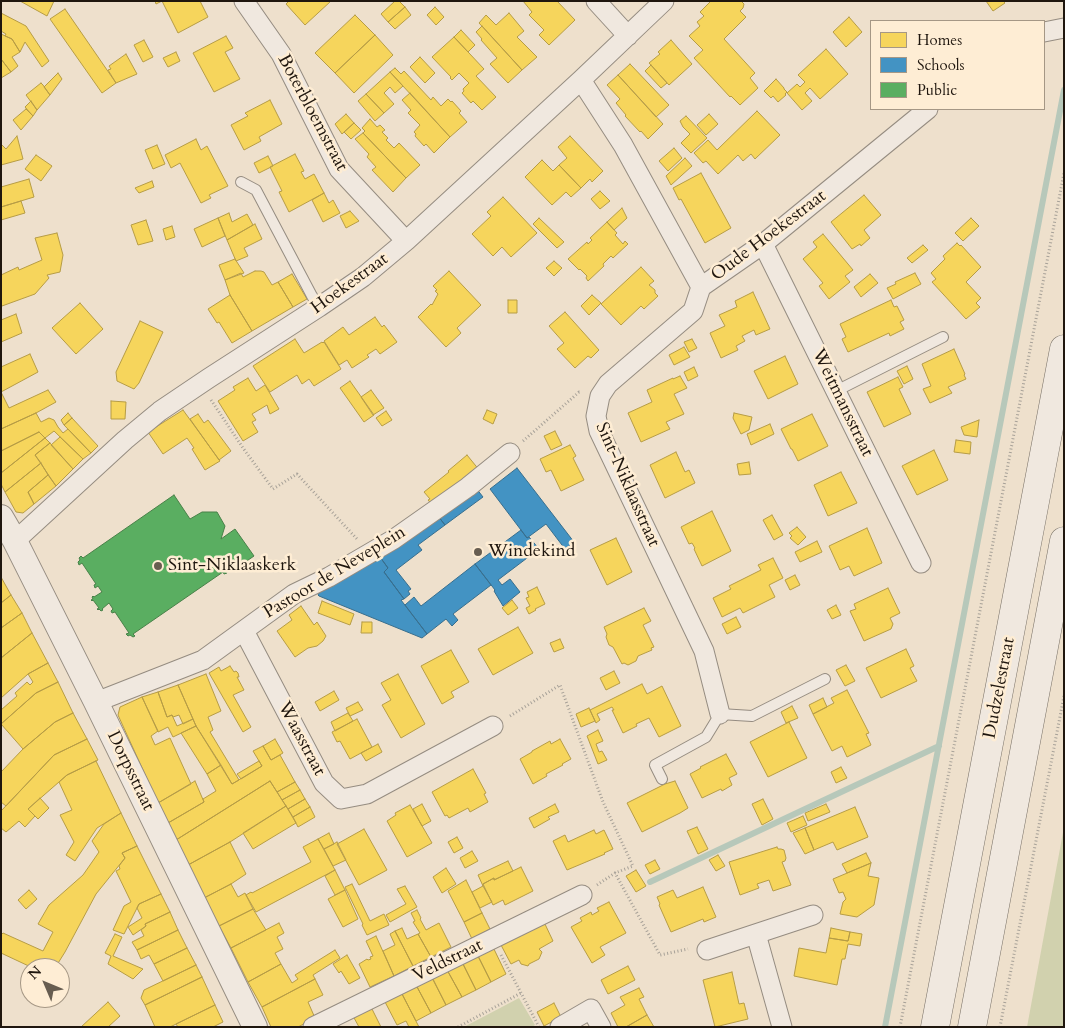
<!DOCTYPE html>
<style>
body{margin:0}
#map{position:relative;width:1065px;height:1028px;overflow:hidden;background:#eee0cc;font-family:Cardo,serif}
canvas{display:block}
.frame{position:absolute;inset:0;border:2px solid #1f160e;pointer-events:none}
.legend{position:absolute;left:870px;top:20px;width:175px;height:90px;box-sizing:border-box;background:#feedd4;border:1px solid #a59785;margin:0;padding:6px 9px;list-style:none;font-size:15px;color:#1f160e}
.legend li{display:flex;align-items:center;gap:10px;height:25px}
.legend b{width:25px;border:1px solid #a59785}
.north{position:absolute;left:20px;top:958px;width:50px;height:50px;box-sizing:border-box;background:#feedd4;border:1px solid #a59785;border-radius:50%;rotate:315deg;font-size:14px;font-weight:700;line-height:20px;text-align:center;color:#1f160e}
.north::after{content:'';display:block;margin:auto;width:18px;height:22px;background:#675d50;clip-path:polygon(50% 0,100% 100%,50% 72%,0 100%)}
</style>
<div id="map">
<canvas width="1065" height="1028"></canvas>
<div class="frame"></div>
<ul class="legend">
<li><b style="height:14px;background:#f6d55c"></b>Homes</li>
<li><b style="height:14px;background:#4393c3"></b>Schools</li>
<li><b style="height:14px;background:#5aae61"></b>Public</li>
</ul>
<div class="north">N</div>
</div>
<script>
const ctx = document.querySelector('canvas').getContext('2d');
ctx.lineJoin = 'round';
function fill(path, color) { ctx.fillStyle = color; ctx.fill(path, 'evenodd'); }
const poly = rows => new Path2D(rows.map(r => 'M' + r).join(''));
function strokePath(path, color, width, dash) { ctx.strokeStyle = color; ctx.lineWidth = width; ctx.lineCap = dash ? 'butt' : 'round'; ctx.setLineDash(dash || []); ctx.stroke(path); }
function write(font, color, halo, rows, align = 'center') {
  ctx.font = font + ' Cardo,serif'; ctx.lineWidth = 5; ctx.setLineDash([]); ctx.textBaseline = 'middle'; ctx.strokeStyle = halo; ctx.fillStyle = color; for (const [text, x, y, turn = 0] of rows) {
    ctx.save(); ctx.translate(x, y); ctx.rotate((+turn || 0) * Math.PI / 180); ctx.textAlign = isNaN(turn) ? turn : align; if (halo) ctx.strokeText(text, 0, 0); ctx.fillText(text, 0, 0); ctx.restore();
  }
}
const green = poly([
 [1064,827,1064,1027,1027,1027],
 [519,998,535,1025,532,1027,464,1027]
]);
const homes = poly([
 [20,1,54,1,47,16,20,1],
 [155,1,200,1,208,17,178,33,162,1,156,4,155,1],
 [289,1,331,1,305,25,286,4,289,1],
 [395,1,399,1,405,7,388,22,381,14,395,1],
 [523,1,557,1,575,20,549,45,539,35,544,30,529,15,532,12,523,1],
 [711,1,741,1,744,4,743,8,740,11,746,17,724,39,755,73,750,78,758,88,740,105,731,96,730,97,694,58,703,50,689,36,700,26,697,22,704,16,700,12,711,1],
 [986,1,1003,1,1005,3,993,11,986,1],
 [405,7,411,15,395,29,388,22,405,7],
 [435,7,444,17,436,25,427,15,435,7],
 [65,9,116,83,102,93,50,19,65,9],
 [1,13,26,26,49,61,42,67,25,42,20,52,12,39,5,36,6,34,1,31,1,13],
 [509,13,524,31,517,37,537,57,522,70,479,23,486,15,496,25,509,13],
 [355,15,375,35,335,73,315,53,355,15],
 [849,17,862,32,846,47,833,32,849,17],
 [482,26,522,70,508,83,490,64,497,58,481,40,482,39,476,32,482,26],
 [461,30,475,45,468,52,454,37,461,30],
 [1,34,12,39,20,52,12,57,18,66,11,72,1,59,1,34],
 [375,35,393,55,354,93,335,73,375,35],
 [226,36,233,48,225,52,240,79,214,92,193,53,226,36],
 [454,37,484,69,476,76,496,97,482,110,473,101,471,103,462,93,464,91,463,89,469,83,459,73,452,80,450,78,451,77,432,57,454,37],
 [144,40,153,57,143,62,134,45,144,40],
 [671,40,692,64,669,85,649,63,660,54,658,52,671,40],
 [826,49,848,74,820,99,810,88,805,93,812,101,802,110,787,93,797,84,800,87,805,82,798,75,826,49],
 [176,52,180,61,168,67,163,58,176,52],
 [126,54,137,74,116,83,108,70,111,69,109,66,126,54],
 [420,57,435,73,425,83,410,67,420,57],
 [1,59,11,72,1,78,1,59],
 [630,64,669,105,656,117,618,75,630,64],
 [651,65,667,83,661,88,645,71,651,65],
 [395,68,401,74,404,71,431,100,433,97,441,106,448,99,451,102,452,101,461,111,459,113,467,122,450,137,390,72,395,68],
 [390,72,403,86,395,93,390,87,384,93,394,104,384,113,366,94,390,72],
 [58,73,62,79,50,95,44,87,58,73],
 [618,75,663,124,648,139,641,131,640,132,625,116,626,115,616,103,620,99,607,85,618,75],
 [776,79,784,88,784,89,787,92,785,94,786,95,778,102,773,96,771,98,764,91,776,79],
 [41,83,43,85,50,95,37,110,26,95,41,83],
 [410,93,450,137,434,153,426,144,424,146,415,136,416,134,414,132,420,125,408,113,411,110,402,100,410,93],
 [366,94,384,113,375,121,358,101,366,94],
 [270,100,282,124,259,137,261,141,244,150,231,125,248,116,245,113,270,100],
 [31,101,37,110,33,116,25,107,31,101],
 [26,109,33,116,21,130,13,120,26,109],
 [757,111,780,135,755,159,751,154,743,161,738,155,718,174,706,161,703,163,694,153,708,140,717,150,757,111],
 [346,114,354,123,342,134,335,124,346,114],
 [709,114,718,124,706,135,697,125,709,114],
 [686,116,707,138,691,153,681,143,690,134,683,127,680,121,686,116],
 [370,119,377,127,380,125,385,130,382,132,388,138,386,140,394,148,399,143,420,165,406,178,363,133,365,131,362,128,370,119],
 [354,123,361,130,351,139,344,132,354,123],
 [363,133,406,178,393,192,372,170,376,167,367,157,369,154,355,139,363,133],
 [17,136,23,159,1,165,1,144,6,149,17,136],
 [570,136,603,171,592,182,590,179,581,188,559,165,567,158,558,147,570,136],
 [196,139,201,150,207,146,228,186,209,195,211,198,201,203,180,163,171,168,165,155,196,139],
 [157,145,165,164,153,169,145,150,157,145],
 [674,148,682,158,668,171,659,161,674,148],
 [295,154,304,171,301,172,305,179,314,174,324,193,289,212,279,192,282,191,270,167,295,154],
 [36,155,52,166,41,181,25,169,36,155],
 [268,156,273,166,259,173,254,163,268,156],
 [685,158,692,166,671,185,666,176,685,158],
 [542,160,553,171,559,165,581,188,571,197,566,192,552,205,525,177,542,160],
 [701,173,731,228,705,243,681,199,679,200,673,188,701,173],
 [29,179,34,197,1,207,1,187,29,179],
 [152,181,154,187,139,193,135,188,152,181],
 [600,191,610,201,600,209,591,199,600,191],
 [324,193,329,203,333,200,340,213,323,222,312,200,324,193],
 [864,195,881,215,864,230,870,238,861,246,860,244,852,249,831,222,864,195],
 [503,197,537,233,511,257,502,247,493,256,472,234,491,216,487,212,503,197],
 [21,201,25,213,1,220,1,207,21,201],
 [622,208,627,218,614,230,607,222,622,208],
 [350,211,359,221,346,228,340,216,350,211],
 [229,213,232,222,247,214,253,225,227,240,218,218,229,213],
 [218,218,225,236,202,247,194,229,218,218],
 [539,218,564,242,557,248,533,224,539,218],
 [971,218,979,226,963,241,955,233,971,218],
 [146,220,153,241,138,245,131,225,146,220],
 [607,222,617,233,615,235,623,244,625,241,628,244,613,258,611,256,603,264,604,266,588,281,586,278,587,276,580,269,579,270,568,259,587,242,588,244,592,240,590,238,607,222],
 [255,224,262,239,244,248,248,256,236,261,227,240,255,224],
 [172,226,175,237,166,240,163,229,172,226],
 [57,233,63,255,60,272,47,275,49,278,35,294,2,306,1,304,1,275,18,267,19,270,42,260,35,238,57,233],
 [823,234,853,270,845,276,850,282,829,299,819,286,823,283,803,259,817,247,813,242,823,234],
 [957,243,960,246,961,245,981,267,966,282,981,298,976,303,980,307,966,319,932,282,936,279,931,273,945,259,943,256,957,243],
 [923,245,928,250,912,263,907,258,923,245],
 [235,259,244,273,225,280,219,265,235,259],
 [554,261,562,268,554,276,546,268,554,261],
 [641,267,654,281,649,285,655,290,655,293,658,296,644,309,641,306,621,325,601,304,641,267],
 [255,271,261,271,264,272,272,285,278,282,293,307,252,331,230,295,225,280,241,273,243,277,255,271],
 [449,271,481,305,457,328,461,333,446,347,418,317,431,304,432,305,438,294,435,291,437,290,433,286,449,271],
 [915,273,921,284,893,299,887,288,896,284,895,282,915,273],
 [292,274,307,299,293,307,278,282,292,274],
 [870,274,878,283,861,297,854,287,870,274],
 [753,292,770,329,756,335,754,330,742,336,745,341,736,346,738,350,721,358,710,333,725,326,719,315,737,307,735,301,753,292],
 [230,295,252,331,232,343,219,322,217,323,208,309,230,295],
 [592,295,601,303,589,315,581,306,592,295],
 [508,300,517,300,517,313,508,313,508,300],
 [891,300,894,307,897,306,904,320,900,322,904,329,890,336,889,333,848,352,842,339,846,337,840,324,891,300],
 [80,303,103,329,76,354,52,328,80,303],
 [565,312,599,350,591,358,588,356,575,368,557,349,564,343,549,326,565,312],
 [16,314,22,333,1,342,1,320,16,314],
 [375,317,382,327,384,325,397,342,380,354,376,349,367,355,369,357,352,368,347,360,339,365,324,341,343,327,349,335,375,317],
 [140,321,163,332,139,383,134,389,117,381,116,372,140,321],
 [295,339,304,353,322,342,323,343,324,342,341,369,314,386,309,379,302,384,297,375,270,392,253,366,295,339],
 [692,339,697,348,689,352,684,342,692,339],
 [684,347,690,357,674,365,669,355,684,347],
 [954,349,965,374,964,375,966,379,948,387,952,393,930,403,923,389,931,386,922,364,954,349],
 [30,354,38,372,1,392,1,367,30,354],
 [785,356,798,384,768,399,754,371,785,356],
 [907,366,913,379,904,384,897,371,907,366],
 [694,367,698,376,688,381,684,372,694,367],
 [680,376,687,388,674,394,684,414,666,422,670,429,641,442,628,413,652,402,647,390,673,378,673,379,680,376],
 [898,377,903,387,899,389,911,414,884,427,867,392,898,377],
 [248,378,256,391,265,385,279,409,270,414,267,405,252,414,256,420,252,422,258,432,243,441,218,401,235,390,233,387,248,378],
 [350,381,374,415,364,422,340,388,350,381],
 [48,390,56,402,36,413,1,429,1,392,9,408,48,390],
 [371,390,384,408,373,415,361,397,371,390],
 [111,401,126,402,125,419,111,419,111,401],
 [183,410,220,461,205,470,192,449,194,448,187,438,163,454,148,432,183,410],
 [487,410,497,414,493,424,483,419,487,410],
 [386,411,392,420,382,426,376,418,386,411],
 [36,413,41,422,49,418,54,420,58,427,63,433,68,429,91,453,83,459,54,431,45,438,39,432,1,451,1,429,36,413],
 [68,413,72,418,64,425,61,420,68,413],
 [734,413,752,417,749,430,741,434,733,418,734,413],
 [198,414,204,423,208,420,231,451,219,460,190,419,198,414],
 [812,414,828,446,798,461,792,449,791,449,781,429,812,414],
 [72,418,98,446,91,453,64,425,72,418],
 [979,420,977,437,964,435,961,427,979,420],
 [770,424,774,434,751,445,747,434,770,424],
 [555,431,562,445,551,450,544,436,555,431],
 [39,432,45,438,1,473,1,451,39,432],
 [60,437,83,459,73,469,51,445,60,437],
 [45,438,50,443,35,455,41,463,5,492,1,484,1,473,45,438],
 [956,440,971,442,970,454,954,452,956,440],
 [50,443,73,469,56,486,35,455,50,443],
 [570,445,576,456,573,458,584,480,561,491,551,470,546,472,540,459,570,445],
 [934,450,948,480,917,495,902,466,934,450],
 [676,452,685,472,689,470,695,483,665,498,650,465,676,452],
 [467,455,480,471,435,508,428,500,430,499,424,492,449,472,448,471,467,455],
 [749,462,751,474,739,475,737,464,749,462],
 [41,463,48,475,28,492,34,504,23,513,16,512,5,492,41,463],
 [841,472,857,503,828,516,814,485,841,472],
 [48,475,56,486,34,504,28,492,48,475],
 [712,511,731,551,702,566,694,549,695,548,692,543,689,544,681,527,712,511],
 [772,515,783,535,774,540,763,520,772,515],
 [797,527,806,537,798,545,790,538,792,536,789,533,797,527],
 [867,528,882,563,854,576,849,566,840,570,829,546,867,528],
 [616,538,632,572,607,585,590,550,616,538],
 [817,541,822,552,800,562,795,552,817,541],
 [773,558,783,578,769,585,775,597,743,613,740,608,722,617,713,598,731,589,729,586,761,570,758,565,773,558],
 [795,575,800,585,790,590,785,580,795,575],
 [1,577,11,595,1,603,1,577],
 [537,587,545,604,535,609,536,610,529,614,526,608,530,606,526,598,529,597,527,592,537,587],
 [888,588,900,613,890,618,893,624,891,629,864,641,850,611,856,609,854,604,888,588],
 [11,595,22,613,1,628,1,603,11,595],
 [512,600,518,608,508,615,502,608,512,600],
 [322,601,354,614,350,625,318,613,322,601],
 [836,605,841,615,832,619,827,610,836,605],
 [301,606,314,625,317,622,326,636,323,641,317,646,308,648,295,657,277,631,292,620,289,615,301,606],
 [644,608,651,621,643,625,654,647,651,648,652,650,638,656,636,661,628,665,624,663,622,664,613,647,609,645,606,637,607,634,604,627,644,608],
 [22,613,32,633,1,658,1,628,22,613],
 [736,617,741,627,727,634,722,624,736,617],
 [362,622,372,622,372,633,361,633,362,622],
 [518,627,533,653,493,675,478,649,518,627],
 [32,633,48,663,28,674,1,698,1,658,32,633],
 [560,639,564,648,554,652,550,643,560,639],
 [906,649,914,666,910,668,917,681,881,698,866,668,906,649],
 [451,650,469,682,451,692,454,697,442,704,421,666,451,650],
 [48,663,58,682,36,693,1,724,1,710,17,696,15,693,27,682,30,685,33,682,28,674,48,663],
 [846,665,855,681,845,686,836,670,846,665],
 [230,666,234,672,236,671,238,673,239,677,237,677,244,690,233,695,251,727,243,732,209,673,219,667,221,671,230,666],
 [614,671,620,683,606,690,600,678,614,671],
 [206,674,221,711,208,717,213,730,210,732,239,780,232,784,196,726,178,685,206,674],
 [398,674,407,691,425,724,401,738,382,705,391,700,381,683,398,674],
 [58,682,73,713,55,722,23,749,1,724,36,693,58,682],
 [642,684,647,694,662,686,681,726,659,737,649,718,636,724,637,726,623,733,612,710,614,710,612,707,597,714,600,720,596,723,590,710,642,684],
 [178,685,193,719,183,724,179,715,173,717,172,715,167,717,158,692,178,685],
 [847,690,869,733,866,734,871,745,847,757,842,746,832,751,813,714,834,703,831,698,847,690],
 [334,691,339,700,320,711,315,702,334,691],
 [158,692,167,717,172,715,177,726,193,719,196,726,173,737,168,727,158,732,142,697,158,692],
 [142,697,158,731,151,736,155,745,170,738,191,784,158,803,118,715,120,707,142,697],
 [823,698,827,707,813,714,809,705,823,698],
 [358,702,363,710,350,716,346,708,358,702],
 [792,706,798,718,786,723,781,712,792,706],
 [589,708,595,721,581,727,576,714,589,708],
 [73,713,87,739,54,755,6,806,1,802,1,772,23,749,55,722,73,713],
 [348,713,353,721,335,731,331,722,348,713],
 [357,719,372,747,350,759,340,741,337,742,332,732,357,719],
 [789,722,807,758,768,777,750,742,789,722],
 [196,726,221,765,207,774,181,733,196,726],
 [598,730,603,741,596,744,599,752,602,751,607,760,598,764,587,736,598,730],
 [87,739,98,760,67,775,28,809,35,816,25,827,19,821,6,832,1,828,1,811,54,755,87,739],
 [275,739,283,753,271,760,263,746,275,739],
 [560,739,571,759,562,764,563,765,546,774,547,776,533,784,520,759,532,752,532,751,550,741,551,744,560,739],
 [378,744,382,752,366,761,361,753,378,744],
 [263,746,271,760,280,755,295,782,277,792,270,781,176,840,168,823,204,802,203,799,216,791,207,774,221,765,232,784,262,766,253,751,263,746],
 [726,754,737,774,729,778,732,785,722,791,721,789,702,798,690,774,701,768,700,767,726,754],
 [96,761,121,813,97,828,75,861,66,855,74,842,60,815,72,810,59,782,67,775,96,761],
 [259,761,262,766,241,779,237,774,259,761],
 [841,767,847,778,836,783,831,772,841,767],
 [473,769,486,793,484,794,488,802,470,812,468,808,449,818,447,815,445,816,432,792,473,769],
 [195,781,204,802,168,823,158,803,195,781],
 [270,781,286,806,230,842,188,865,176,840,270,781],
 [675,781,688,808,680,813,642,832,627,803,665,784,675,781],
 [295,782,300,790,282,800,277,792,295,782],
 [300,790,305,799,288,809,282,800,300,790],
 [40,798,49,808,38,819,28,809,40,798],
 [305,799,310,807,293,817,288,809,305,799],
 [763,799,773,819,762,825,752,804,763,799],
 [422,804,431,821,422,826,413,809,422,804],
 [555,804,559,812,548,817,550,819,534,828,529,818,555,804],
 [826,804,830,812,808,821,805,813,826,804],
 [410,805,432,843,407,857,387,821,396,815,395,813,410,805],
 [286,806,296,823,253,849,243,833,286,806],
 [310,807,315,817,298,827,293,817,310,807],
 [855,807,868,837,837,850,833,842,814,850,805,828,855,807],
 [121,813,137,846,122,853,125,858,96,894,65,952,55,968,33,968,1,953,1,935,3,933,43,951,53,932,38,924,49,905,83,875,99,852,92,841,104,824,121,813],
 [803,816,807,825,791,832,787,823,803,816],
 [697,827,708,849,698,854,687,831,697,827],
 [805,828,814,850,805,854,793,833,805,828],
 [364,829,387,870,359,885,337,844,364,829],
 [594,830,596,834,604,830,613,849,604,853,605,854,567,870,553,841,565,835,568,842,594,830],
 [329,833,334,844,324,849,318,839,329,833],
 [457,837,463,848,454,853,448,842,457,837],
 [318,839,335,870,256,912,246,895,251,892,252,893,311,862,303,847,318,839],
 [230,842,246,874,231,884,204,898,188,865,230,842],
 [337,842,346,860,333,866,324,849,337,842],
 [137,846,161,894,139,904,124,934,113,930,124,906,131,902,116,871,120,869,119,866,125,858,122,853,137,846],
 [777,847,778,849,781,849,784,850,786,858,785,861,782,862,791,885,773,891,769,880,757,884,759,888,740,895,729,862,777,847],
 [472,851,478,861,465,868,460,858,472,851],
 [866,853,871,863,847,873,842,864,866,853],
 [718,855,725,866,716,871,709,860,718,855],
 [655,860,660,869,650,874,645,865,655,860],
 [508,861,513,871,494,880,494,878,483,884,483,886,478,875,508,861],
 [871,863,868,876,879,878,874,905,857,917,840,914,843,902,846,899,843,892,839,893,833,879,871,863],
 [521,867,533,891,505,905,503,900,493,905,483,884,494,878,494,880,521,867],
 [446,868,456,884,442,893,433,877,446,868],
 [335,870,345,890,335,895,325,876,335,870],
 [636,870,646,886,636,892,626,876,636,870],
 [466,880,482,913,464,922,448,891,466,880],
 [231,884,238,897,245,893,253,909,219,926,204,898,231,884],
 [352,884,370,921,384,914,389,925,367,935,362,925,363,924,345,887,352,884],
 [405,886,417,907,390,922,386,915,406,904,397,889,405,886],
 [483,886,492,902,480,908,472,892,483,886],
 [703,887,716,917,704,922,703,919,671,932,659,905,660,904,657,897,673,890,677,898,703,887],
 [29,890,37,899,26,909,18,900,29,890],
 [345,890,358,919,343,927,328,899,345,890],
 [161,894,170,912,145,924,146,926,133,935,128,927,142,918,137,908,139,904,161,894],
 [609,902,626,933,600,947,605,955,592,963,571,927,582,921,580,918,591,912,592,915,599,911,597,908,609,902],
 [253,909,266,930,231,948,219,926,253,909],
 [417,910,421,918,420,919,426,930,439,923,451,947,431,957,418,934,420,933,413,922,415,921,411,913,417,910],
 [170,912,178,930,137,950,132,942,144,936,141,930,146,926,145,924,170,912],
 [482,913,490,929,472,939,464,922,482,913],
 [544,922,553,941,539,949,542,952,539,959,529,964,528,966,521,964,519,960,511,964,501,945,544,922],
 [279,923,284,933,277,937,283,949,275,953,281,964,248,982,231,948,279,923],
 [402,928,407,939,418,934,431,957,413,966,395,931,402,928],
 [831,928,850,932,848,941,829,938,831,928],
 [178,930,187,948,154,964,149,955,141,959,137,950,178,930],
 [395,931,413,966,394,976,383,951,395,945,390,934,395,931],
 [850,932,862,934,860,946,848,944,845,959,842,959,837,985,794,976,799,948,826,953,829,938,848,941,850,932],
 [115,934,122,937,113,956,143,969,133,979,108,964,111,956,105,953,115,934],
 [376,936,394,976,370,987,359,964,367,959,368,960,371,959,370,957,373,956,366,941,376,936],
 [492,945,506,974,491,982,477,954,492,945],
 [187,948,196,965,163,981,154,964,187,948],
 [335,950,340,958,313,975,315,979,262,1007,248,982,281,964,292,983,298,979,295,975,335,950],
 [477,954,491,982,476,990,462,962,477,954],
 [347,955,360,978,349,984,341,971,339,973,333,964,347,955],
 [462,962,476,990,462,997,446,968,462,962],
 [196,965,202,977,145,1005,141,998,144,990,196,965],
 [628,966,635,980,608,994,601,980,628,966],
 [446,968,462,997,446,1005,431,976,446,968],
 [732,972,739,1004,744,1003,748,1019,715,1027,703,980,732,972],
 [202,977,215,1005,170,1027,155,1027,145,1005,202,977],
 [432,977,446,1005,431,1013,416,985,432,977],
 [315,979,323,995,308,1002,315,1018,298,1027,271,1027,262,1007,315,979],
 [416,985,431,1013,416,1021,401,992,416,985],
 [639,988,644,997,639,999,647,1015,626,1027,618,1027,611,1013,625,1005,620,997,639,988],
 [401,992,419,1027,409,1027,406,1021,397,1025,384,1000,401,992],
 [108,1002,120,1016,108,1027,81,1027,108,1002],
 [554,1003,561,1017,544,1026,537,1012,554,1003],
 [215,1005,223,1022,213,1027,178,1027,176,1024,215,1005],
 [371,1007,381,1027,359,1027,353,1016,371,1007],
 [647,1015,654,1027,626,1027,647,1015]
]);
const schools = poly([
 [517,468,574,542,565,549,546,524,527,538,490,489,517,468],
 [476,488,483,497,445,525,438,516,476,488],
 [438,516,445,525,418,545,422,550,396,570,411,589,408,591,410,594,404,599,384,572,388,568,380,557,438,516],
 [521,530,527,538,529,537,539,549,498,580,502,585,510,579,520,592,503,606,494,591,495,590,475,564,521,530],
 [380,557,388,568,384,572,404,599,401,600,427,634,422,638,319,596,318,595,320,591,380,557],
 [475,564,491,585,453,614,458,620,452,626,446,619,427,634,405,605,414,597,421,606,475,564]
]);
const public = poly([
 [174,495,190,519,202,512,217,512,225,526,221,539,235,529,254,556,238,567,235,564,225,570,227,573,224,574,223,572,133,634,135,636,133,637,130,635,128,636,126,634,129,633,115,612,112,613,111,611,113,609,109,603,102,609,103,610,101,611,99,609,98,610,97,609,99,608,93,600,92,601,91,600,93,599,92,597,93,596,94,597,102,592,98,586,95,588,94,585,96,584,82,563,79,565,78,562,80,560,79,558,81,556,83,558,174,495]
]);
const stream = poly([
 [650,882,939,746],
 [885,1027,1064,90]
]);
const path = poly([
 [211,400,243,448,273,489,297,474,357,539],
 [523,441,570,400,579,392,581,393],
 [510,716,560,685,603,802,633,866,615,873],
 [597,885,615,873,660,955,688,949],
 [501,955,539,1027],
 [458,1027,521,993],
 [900,1027,1064,173],
 [1000,1027,1064,696]
]);
const service = poly([
 [241,182,256,190,312,296,319,307],
 [836,391,943,337],
 [662,779,655,765,706,737,720,714,752,716,825,679]
]);
const minor = poly([
 [244,1,281,54,339,169,406,241],
 [596,1,628,36],
 [1044,32,1064,28],
 [581,80,623,145,701,287,763,244,928,109],
 [763,244,921,563],
 [701,287,693,311,608,384,600,396,596,416,599,431,704,651,720,714],
 [15,541,125,440,160,411,209,378,319,307,363,277,406,241,581,80,664,1],
 [244,631,324,783,341,799,367,794,493,726],
 [96,702,203,660,294,594,329,577,394,539,468,487,510,453],
 [756,934,782,1027],
 [707,950,813,915],
 [313,1027,582,895],
 [560,1027,591,1009,601,1027]
]);
const tertiary = poly([
 [1,517,15,541,96,702,255,1027]
]);
const secondary = poly([
 [935,1027,1064,349],
 [972,1027,1064,541]
]);
const markers = [
 [478,552,5,"#675d50"],
 [158,566,5,"#675d50"]
];
const streetNames = [
 ["Boterbloemstraat",312,113,62],
 ["Oude Hoekestraat",769,236,-37],
 ["Hoekestraat",350,284,-36],
 ["Weitmansstraat",842,403,64],
 ["Sint-Niklaasstraat",627,485,66],
 ["Pastoor de Neveplein",335,573,-31],
 ["Dudzelestraat",1000,688,-79],
 ["Waasstraat",301,739,62],
 ["Dorpsstraat",130,771,64],
 ["Veldstraat",448,961,-26]
];
const poiNames = [
 ["Windekind",488,552],
 ["Sint-Niklaaskerk",168,566]
];
fill(green, '#d1d1ae');
fill(homes, '#f6d55c');
strokePath(homes, '#b69c45', 1);
fill(schools, '#4393c3');
strokePath(schools, '#386e8d', 1);
fill(public, '#5aae61');
strokePath(public, '#488048', 1);
strokePath(stream, '#b7c8ba', 6);
strokePath(service, '#958c81', 12);
strokePath(minor, '#958c81', 21);
strokePath(tertiary, '#958c81', 26);
strokePath(secondary, '#797167', 29);
strokePath(path, '#a7a198', 3, [1, 2.5]);
strokePath(service, '#f0e8df', 10);
strokePath(minor, '#f0e8df', 19);
strokePath(tertiary, '#f0e8df', 24);
strokePath(secondary, '#f0e8df', 28);
for (const [x, y, r, color] of markers) { const dot = new Path2D(); dot.arc(x, y, r, 0, 2 * Math.PI); ctx.fillStyle = color; ctx.fill(dot); strokePath(dot, '#feedd4', 2); }
write('18px', '#1f160e', '#feedd4', streetNames);
write('18px', '#1f160e', '#feedd4', poiNames, 'left');
</script>
